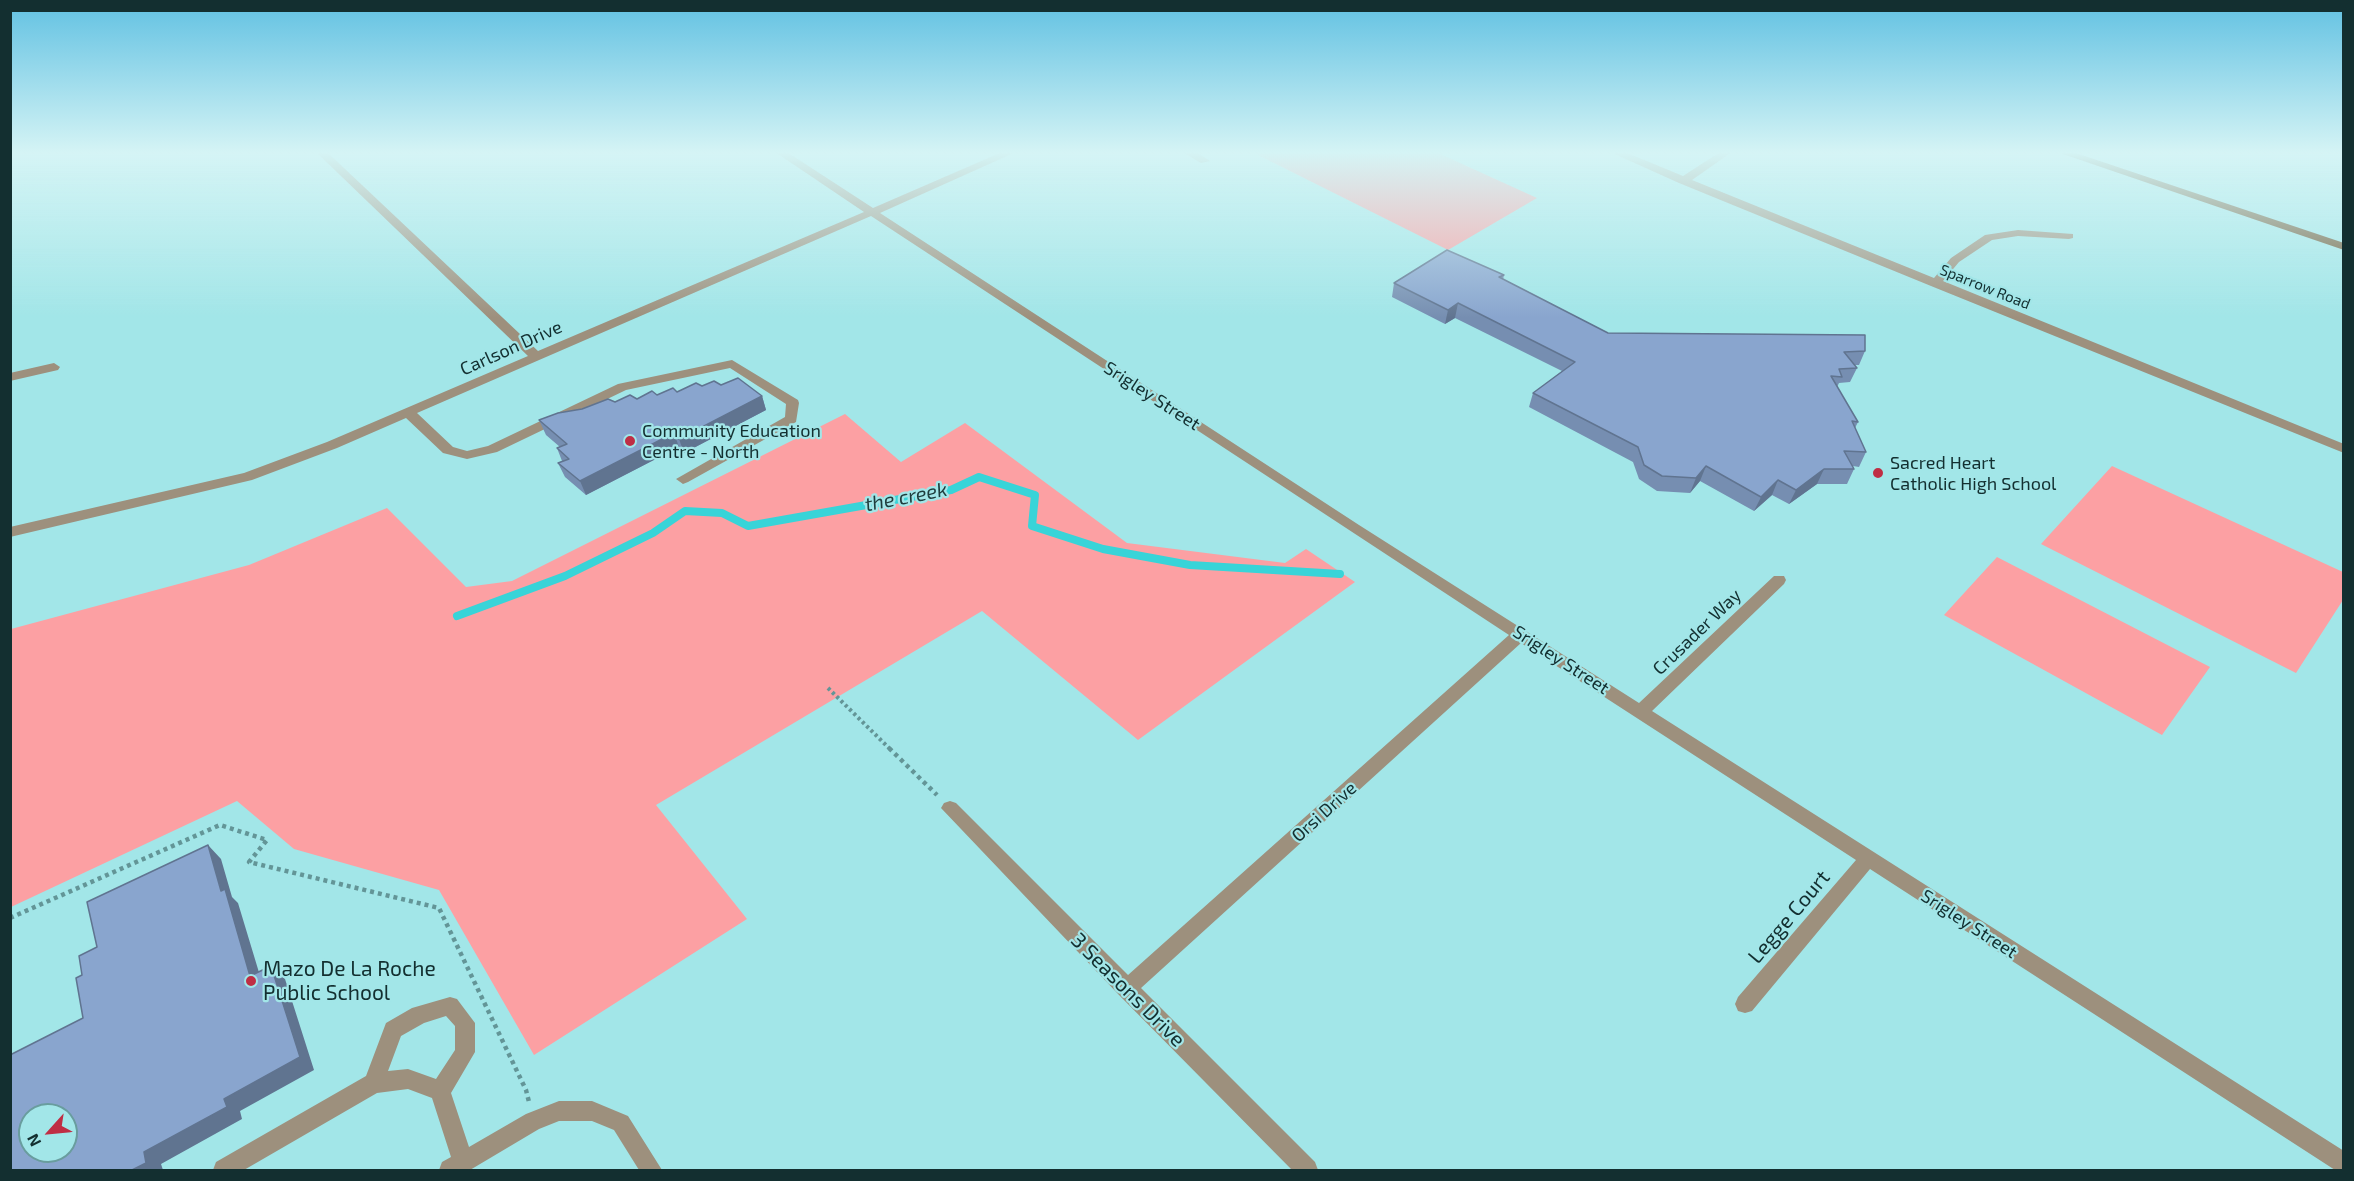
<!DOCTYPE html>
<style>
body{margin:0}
#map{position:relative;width:2354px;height:1181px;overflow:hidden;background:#a2e6e8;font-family:"Exo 2",sans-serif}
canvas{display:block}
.frame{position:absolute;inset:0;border:12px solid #132f30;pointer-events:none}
.north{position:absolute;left:18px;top:1103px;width:60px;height:60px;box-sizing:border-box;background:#a2e6e8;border:2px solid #699d9e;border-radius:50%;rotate:243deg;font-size:16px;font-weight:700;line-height:24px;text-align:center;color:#132f30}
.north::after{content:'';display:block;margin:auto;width:21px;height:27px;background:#bf2e44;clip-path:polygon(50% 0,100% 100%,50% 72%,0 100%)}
</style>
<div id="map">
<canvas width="2354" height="1181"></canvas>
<div class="frame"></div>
<div class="north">N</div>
</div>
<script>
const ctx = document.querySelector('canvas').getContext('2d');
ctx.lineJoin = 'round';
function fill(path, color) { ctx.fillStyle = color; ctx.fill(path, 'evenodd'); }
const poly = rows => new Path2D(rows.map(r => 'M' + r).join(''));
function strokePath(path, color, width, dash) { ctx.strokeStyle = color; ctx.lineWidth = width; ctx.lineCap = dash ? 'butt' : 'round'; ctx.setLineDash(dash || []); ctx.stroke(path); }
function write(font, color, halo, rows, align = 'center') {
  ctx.font = font + ' "Exo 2",sans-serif'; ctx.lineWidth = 4.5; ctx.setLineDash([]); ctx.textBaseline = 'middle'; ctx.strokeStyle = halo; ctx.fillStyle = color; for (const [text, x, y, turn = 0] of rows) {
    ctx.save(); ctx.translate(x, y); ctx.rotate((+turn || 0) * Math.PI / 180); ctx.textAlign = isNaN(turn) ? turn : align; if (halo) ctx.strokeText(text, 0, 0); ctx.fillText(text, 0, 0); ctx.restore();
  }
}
const green = poly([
 [1264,152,1436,152,1537,198,1448,250,1258,155],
 [845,414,901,462,965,423,1127,543,1285,563,1306,549,1355,582,1138,740,982,611,656,805,747,919,534,1055,439,890,294,849,237,801,11,907,11,629,249,565,387,508,466,587,512,581],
 [2112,466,2343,572,2343,600,2296,673,2041,544],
 [1997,557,2210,667,2162,735,1944,615]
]);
const stream = poly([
 [457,616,565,576,653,533,685,511,722,513,748,526,951,490,979,477,1035,495,1032,526,1103,549,1190,565,1340,574]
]);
const pathFar1 = poly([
 [828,688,890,749]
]);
const path = poly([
 [889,748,937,795],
 [10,918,220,825,267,840,249,862,439,908,526,1090,529,1102]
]);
const minor = poly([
 [316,152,327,152,538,351,864,212,775,152,787,152,873,208,1002,152,1016,152,880,213,1359,525,1639,703,1774,576,1784,576,1786,580,1784,584,1652,711,2344,1151,2344,1170,2335,1170,1870,869,1752,1011,1745,1013,1738,1011,1735,1004,1738,997,1856,860,1521,643,1141,988,1315,1162,1318,1170,1292,1170,1119,995,941,808,944,803,950,801,956,803,1128,975,1509,635,871,216,417,413,453,447,467,451,488,446,618,384,732,360,798,400,799,403,796,422,688,482,683,484,676,479,785,417,786,404,730,368,626,390,497,452,467,459,443,453,406,418,337,448,252,480,10,537,10,527,244,473,327,442,528,356,316,152],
 [1182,152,1196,152,1210,161,1201,163,1182,152],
 [1610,152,1625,152,1683,176,1720,152,1732,152,1692,180,1934,278,1951,258,1985,235,2018,230,2073,234,2073,238,2069,239,2018,236,1992,240,1959,262,1943,281,2344,444,2344,453,1931,286,1679,183,1610,152],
 [54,363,60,367,58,370,10,381,10,373,54,363],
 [450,997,457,999,475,1023,475,1052,451,1093,469,1147,526,1114,559,1101,592,1101,628,1116,662,1170,639,1170,614,1130,592,1121,559,1121,539,1129,470,1170,439,1170,442,1162,451,1157,432,1098,408,1089,377,1093,244,1170,213,1170,216,1162,366,1076,386,1023,412,1008,450,997],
 [446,1016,455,1026,455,1050,436,1079,408,1069,388,1071,401,1036,424,1023,446,1016]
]);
const major = poly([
 [2057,152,2073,152,2344,243,2344,250,2057,152]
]);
const wall = poly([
 [1504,275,1503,280,1608,333,1865,351,1859,365,1854,365,1857,368,1850,382,1839,383,1837,387,1858,422,1855,428,1866,452,1859,467,1853,466,1854,469,1847,484,1817,484,1789,504,1772,495,1754,511,1700,481,1690,493,1657,491,1639,479,1633,462,1529,407,1533,393,1562,371,1455,318,1445,324,1392,297,1394,283],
 [721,385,762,396,766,410,684,453,679,447,586,495,565,477,558,463,562,461,557,448,560,447,546,435,539,420,582,409,615,402,677,392,702,386]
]);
const shadedWall = poly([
 [1458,303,1455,318,1445,324,1448,310],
 [762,396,766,410,684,453,679,439],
 [674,433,679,447,586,495,580,481],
 [1706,466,1700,481,1690,493,1696,478],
 [1824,469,1817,484,1789,504,1796,490],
 [1778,480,1772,495,1754,511,1761,497],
 [208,845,221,859,232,897,238,903,264,989,250,976,221,891],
 [271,966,285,979,314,1070,240,1111,242,1119,161,1164,163,1170,132,1170,144,1152,224,1099]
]);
const building = poly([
 [1447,250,1504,275,1499,277,1608,333,1865,335,1865,351,1844,352,1857,368,1839,369,1842,377,1831,376,1858,422,1852,421,1866,452,1844,451,1854,469,1824,469,1796,490,1778,480,1761,497,1706,466,1696,478,1662,476,1644,465,1638,447,1533,393,1575,362,1458,303,1448,310,1394,283,1447,250],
 [738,378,762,396,679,439,674,433,580,481,558,463,569,459,557,448,567,444,539,420,558,413,582,409,608,399,615,402,630,395,637,399,652,391,657,395,673,388,677,392,696,383,702,386,714,381,721,385,738,378],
 [208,845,221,891,225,889,250,976,271,966,300,1057,224,1099,227,1107,144,1152,146,1163,132,1170,10,1170,10,1055,83,1018,76,978,82,975,79,956,97,947,87,902,208,845],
 [30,1115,66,1115,66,1151,30,1151,30,1115]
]);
const markers = [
 [630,441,6,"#bf2e44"],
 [1878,473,6,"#bf2e44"],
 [251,981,6,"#bf2e44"]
];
const farStreetnames = [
 ["Sparrow Road",1985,287,22]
];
const streetNames = [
 ["Carlson Drive",511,348,-24],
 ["Srigley Street",1152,396,33],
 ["Crusader Way",1697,632,-44],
 ["Srigley Street",1561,660,33],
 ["Orsi Drive",1324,812,-42],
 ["Srigley Street",1969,924,33]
];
const poiNames = [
 ["Community Education",642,431],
 ["Centre - North",642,452],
 ["Sacred Heart",1890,463],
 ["Catholic High School",1890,484]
];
const waterNames = [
 ["the creek",906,497,-11]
];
const nearStreetnames = [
 ["Legge Court",1789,917,-50],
 ["3 Seasons Drive",1128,990,45]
];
const nearPoinames = [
 ["Mazo De La Roche",263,969],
 ["Public School",263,993]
];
fill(green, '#fca0a3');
strokePath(stream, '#38d4d8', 8);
strokePath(pathFar1, '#639597', 4, [3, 3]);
strokePath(path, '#639597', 4.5, [4, 4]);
fill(minor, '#9d907d');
fill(major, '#6b5532');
fill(wall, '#768eb1');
fill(shadedWall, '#607490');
fill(building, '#89a5ce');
strokePath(building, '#607490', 1.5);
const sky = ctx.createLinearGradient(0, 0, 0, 318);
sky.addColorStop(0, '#61c1e2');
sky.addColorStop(0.48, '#d5f4f5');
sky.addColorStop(1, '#d5f4f500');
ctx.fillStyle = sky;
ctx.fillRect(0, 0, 2354, 318);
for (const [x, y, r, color] of markers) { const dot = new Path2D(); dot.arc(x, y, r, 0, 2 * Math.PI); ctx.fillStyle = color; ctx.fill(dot); strokePath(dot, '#a2e6e8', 2); }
write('15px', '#132f30', '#a2e6e8', farStreetnames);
write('18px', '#132f30', '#a2e6e8', streetNames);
write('18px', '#132f30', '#a2e6e8', poiNames, 'left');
write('italic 20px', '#1e3d3d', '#a2e6e8', waterNames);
write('21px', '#132f30', '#a2e6e8', nearStreetnames);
write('21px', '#132f30', '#a2e6e8', nearPoinames, 'left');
</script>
